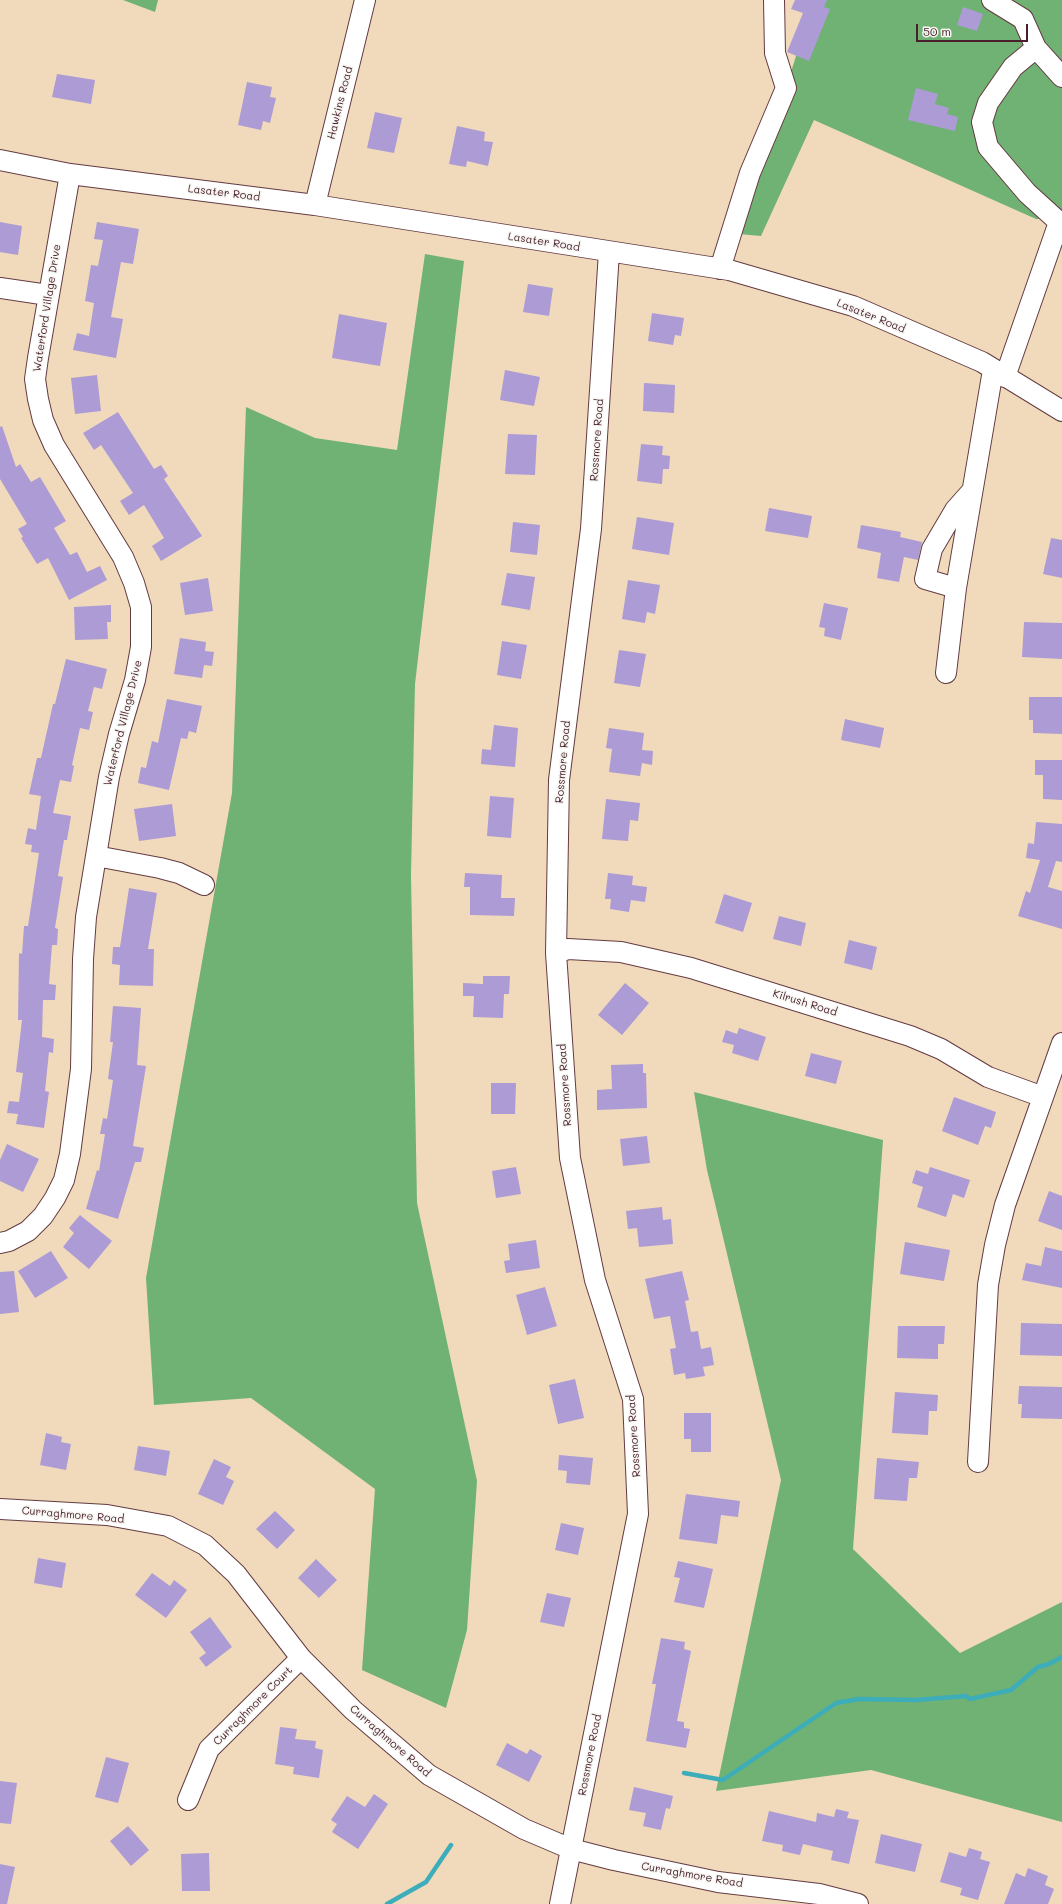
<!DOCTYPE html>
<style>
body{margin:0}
#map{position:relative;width:1062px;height:1904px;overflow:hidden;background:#f1dabb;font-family:Mali,sans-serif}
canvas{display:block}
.scale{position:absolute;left:916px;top:24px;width:112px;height:18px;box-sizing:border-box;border:2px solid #4a1f2b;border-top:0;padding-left:5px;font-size:12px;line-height:14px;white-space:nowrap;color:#4a1f2b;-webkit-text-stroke:3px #f6f6f2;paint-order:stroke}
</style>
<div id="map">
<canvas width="1062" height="1904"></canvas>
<div class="scale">50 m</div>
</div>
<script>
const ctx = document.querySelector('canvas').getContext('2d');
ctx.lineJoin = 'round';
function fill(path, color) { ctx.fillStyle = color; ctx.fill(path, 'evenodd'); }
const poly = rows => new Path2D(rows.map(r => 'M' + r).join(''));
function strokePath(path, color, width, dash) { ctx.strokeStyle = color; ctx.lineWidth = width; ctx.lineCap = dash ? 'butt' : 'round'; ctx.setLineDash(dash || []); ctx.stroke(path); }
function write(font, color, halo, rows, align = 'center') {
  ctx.font = font + ' Mali,sans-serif'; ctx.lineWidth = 3; ctx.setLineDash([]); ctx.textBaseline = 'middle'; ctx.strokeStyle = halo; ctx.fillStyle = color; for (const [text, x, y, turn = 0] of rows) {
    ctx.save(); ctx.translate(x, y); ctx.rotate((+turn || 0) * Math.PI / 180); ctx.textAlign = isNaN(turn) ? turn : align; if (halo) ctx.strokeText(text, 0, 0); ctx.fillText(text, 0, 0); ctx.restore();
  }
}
const forest = poly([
 [123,0,158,0,155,12],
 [814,0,1062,0,1062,219,1036,219,814,120,761,236,739,234],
 [425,254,464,261,415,684,411,875,417,1203,477,1481,467,1630,446,1708,362,1670,375,1489,251,1398,154,1405,146,1278,232,793,246,407,315,438,397,450],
 [694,1092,883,1140,853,1549,960,1653,1062,1602,1062,1822,871,1770,716,1791,781,1480,707,1170]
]);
const stream = poly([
 [684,1773,723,1780,836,1703,859,1699,916,1700,966,1696,970,1699,1011,1690,1038,1667,1049,1664,1062,1657],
 [387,1904,426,1882,451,1845]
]);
const building = poly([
 [795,0,827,0,824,7,830,9,809,61,787,52,803,13,791,9],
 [963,7,983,14,977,31,957,25],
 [57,74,95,80,91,104,52,97],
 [247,82,272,87,270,97,276,98,270,123,263,121,261,130,238,125],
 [916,88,938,94,935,104,949,108,947,114,958,117,955,131,908,120],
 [375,112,402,118,394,153,367,148],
 [457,126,485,132,484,141,493,142,488,166,467,161,466,167,449,164],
 [0,222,22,226,18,255,0,252],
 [97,222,139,229,133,264,121,262,111,317,123,319,116,358,73,350,77,333,89,336,94,303,85,301,91,265,98,266,103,240,94,239],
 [528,284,553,288,549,316,523,312],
 [652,313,684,318,681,336,675,335,673,345,648,341],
 [339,314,387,323,380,366,332,358],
 [505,370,540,377,534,406,500,400],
 [97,375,101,411,75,414,71,378],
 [644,383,675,385,674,413,643,411],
 [118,412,154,469,161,465,168,476,164,479,202,536,161,561,152,546,164,538,144,505,129,515,120,501,133,493,101,445,94,450,83,433],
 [2,426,16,467,20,464,31,482,40,477,66,521,54,528,70,555,77,552,87,572,100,566,107,580,69,600,48,558,37,564,21,538,23,537,18,529,27,524,0,479,0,427],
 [508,434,537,435,535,475,505,474],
 [641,444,663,446,662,455,670,456,669,469,663,469,662,484,637,481],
 [769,508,812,516,808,538,765,531],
 [637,517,674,523,669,555,632,549],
 [513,522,540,525,537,555,510,552],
 [861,525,901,532,900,537,922,542,918,560,904,557,899,582,877,578,881,553,857,548],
 [1051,538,1062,540,1062,578,1043,574],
 [507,573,535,577,530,610,501,605],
 [208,578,213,611,185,615,180,583],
 [628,580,660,585,655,614,647,612,645,623,622,619],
 [824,603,848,608,841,640,824,636,825,628,819,627],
 [111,605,111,622,107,622,108,639,75,640,74,607],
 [1024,622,1062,623,1062,659,1022,657],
 [180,638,206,642,205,651,214,652,212,666,204,665,202,678,174,674],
 [502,641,527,645,521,679,497,675],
 [619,650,646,654,640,687,614,683],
 [66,659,107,669,102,689,94,687,88,711,93,712,89,730,80,728,72,765,74,766,71,782,60,780,53,813,71,816,67,840,64,840,58,876,63,877,55,928,58,929,57,945,52,945,49,984,56,985,55,1000,43,1000,42,1037,54,1039,53,1053,49,1052,45,1091,49,1092,44,1128,16,1124,18,1114,7,1113,9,1101,19,1102,23,1073,16,1072,22,1020,18,1020,19,953,22,954,24,926,28,926,39,853,31,852,32,845,25,844,28,828,36,830,41,796,29,794,37,758,41,758,53,704,55,704],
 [1029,697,1062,697,1062,734,1033,733,1033,720,1029,720],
 [167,699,202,706,196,733,189,731,187,739,181,738,169,790,138,783,141,767,146,768,152,741,158,743],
 [845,719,884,728,880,748,841,740],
 [494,725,518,728,515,767,481,764,482,749,491,750],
 [609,728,644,733,642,750,653,751,652,765,642,763,640,776,609,772,612,749,606,748],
 [1035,760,1062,760,1062,800,1043,799,1043,775,1035,775],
 [490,796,514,798,511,838,487,836],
 [606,799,640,803,638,821,630,820,628,841,602,839],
 [172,804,176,836,139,841,134,809],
 [1036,822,1062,824,1062,862,1056,861,1048,887,1062,891,1062,929,1018,916,1026,891,1030,893,1040,860,1026,858,1028,843,1034,844],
 [465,873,502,875,501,898,515,898,514,916,470,915,470,887,464,887],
 [608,873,633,876,632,885,647,887,645,902,631,900,629,912,610,909,611,899,605,899],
 [129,888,157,893,148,949,154,949,153,986,119,985,120,965,112,964,113,947,120,947],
 [724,894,752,903,743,932,715,923],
 [779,916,806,923,801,946,773,939],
 [849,940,877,947,872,970,844,963],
 [483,976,510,976,509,994,504,994,503,1018,473,1017,474,996,463,996,463,983,483,984],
 [625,983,649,1003,622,1035,598,1015],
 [113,1006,141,1008,137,1065,146,1066,133,1146,144,1148,141,1162,135,1162,118,1219,86,1209,97,1170,99,1171,105,1134,100,1134,103,1118,107,1119,113,1080,108,1079,113,1042,110,1042],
 [739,1028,766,1037,758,1061,732,1053,734,1045,722,1042,726,1030,737,1034],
 [811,1053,842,1061,836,1084,805,1076],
 [643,1064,643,1073,646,1073,647,1108,597,1110,597,1090,612,1089,611,1065],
 [491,1083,516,1083,515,1114,491,1114],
 [954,1097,996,1112,991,1128,985,1126,978,1145,942,1131],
 [647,1136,650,1163,623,1166,620,1139],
 [7,1144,39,1159,23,1192,0,1181,0,1160],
 [516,1167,521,1194,496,1198,492,1171],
 [930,1167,970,1180,964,1198,953,1194,946,1217,917,1207,923,1187,912,1183,916,1170,928,1174],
 [1049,1191,1062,1196,1062,1230,1038,1221],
 [662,1207,663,1220,671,1219,673,1244,639,1247,637,1228,628,1229,626,1211],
 [80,1215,112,1241,89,1269,63,1247,74,1233,69,1228],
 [536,1240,540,1268,506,1273,504,1261,510,1260,508,1244],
 [905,1242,950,1250,944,1281,900,1274],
 [1045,1247,1062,1251,1062,1288,1022,1280,1026,1263,1041,1266],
 [51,1251,68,1278,35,1298,18,1271],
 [14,1271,19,1312,0,1314,0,1272],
 [682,1271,689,1300,685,1301,691,1332,698,1331,701,1349,711,1347,714,1365,703,1367,705,1376,686,1379,685,1373,674,1375,670,1349,676,1348,670,1316,654,1319,645,1279],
 [545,1287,557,1326,527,1335,516,1295],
 [1021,1323,1062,1324,1062,1356,1020,1355],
 [898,1326,945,1326,944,1344,938,1344,938,1359,897,1358],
 [575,1379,584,1418,558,1424,549,1385],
 [1019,1386,1062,1387,1062,1419,1021,1418,1022,1404,1018,1404],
 [895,1392,938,1395,937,1411,929,1411,928,1435,892,1433],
 [684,1413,711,1413,711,1452,691,1452,691,1439,684,1439],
 [46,1433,62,1437,61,1442,71,1444,66,1470,40,1465],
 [138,1446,170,1451,166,1476,134,1470],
 [559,1455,593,1458,590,1485,566,1483,567,1471,558,1470],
 [877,1458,919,1462,917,1478,909,1478,907,1501,874,1499],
 [214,1459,231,1467,226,1477,234,1481,223,1505,198,1494],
 [686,1494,740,1501,738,1517,721,1515,717,1544,679,1539],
 [275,1511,295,1530,277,1549,256,1529],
 [561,1523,584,1528,578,1555,555,1550],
 [38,1558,66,1563,62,1588,34,1583],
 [316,1559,337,1580,319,1598,298,1578],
 [678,1561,713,1569,704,1608,674,1602,680,1578,674,1577],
 [152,1573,170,1586,174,1580,187,1590,166,1618,135,1595],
 [547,1593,571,1598,564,1627,540,1622],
 [210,1617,232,1647,206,1667,199,1658,206,1653,190,1632],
 [661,1638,685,1642,684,1649,691,1651,677,1721,684,1722,684,1728,690,1729,686,1748,646,1741,656,1684,652,1684],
 [280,1727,297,1729,295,1739,316,1741,315,1748,323,1750,319,1778,293,1774,294,1767,275,1764],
 [507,1743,527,1754,530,1749,542,1756,529,1782,496,1765],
 [106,1757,129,1763,118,1803,95,1797],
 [0,1781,17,1783,11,1824,0,1823],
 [634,1787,673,1796,670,1809,666,1808,661,1830,643,1826,646,1813,629,1810],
 [374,1794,388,1804,358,1849,332,1832,337,1824,331,1820,347,1796,365,1807],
 [836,1809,849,1812,847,1818,859,1820,849,1864,831,1860,833,1851,803,1844,800,1855,782,1851,783,1845,762,1841,769,1811,816,1822,817,1813,834,1817],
 [128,1826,149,1850,131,1866,110,1841],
 [881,1834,922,1844,915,1872,875,1863],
 [969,1848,982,1852,980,1859,990,1862,978,1900,960,1895,962,1888,940,1882,949,1852,966,1857],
 [209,1853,210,1891,182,1891,181,1854],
 [0,1864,15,1867,7,1904,0,1904],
 [1028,1868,1048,1876,1045,1885,1054,1889,1048,1904,1004,1904,1016,1873,1025,1877]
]);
const minor = poly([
 [992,0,1023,19,1036,48,1013,67,988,103,982,122,988,147,1027,193,1059,222,1005,377],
 [1036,48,1062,77],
 [0,160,70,174,315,205,729,270,853,306,982,362,1062,411],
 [315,205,365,0],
 [720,269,750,173,786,88,775,53,774,0],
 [0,288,48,295],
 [956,588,925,579,932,549,955,510,971,492],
 [946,673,956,588,993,370],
 [96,856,160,868,179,873,204,885],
 [556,953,568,949,621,952,691,968,910,1036,941,1049,988,1077,1043,1097],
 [0,1243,9,1241,28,1231,43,1216,55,1198,64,1180,70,1154,81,1069,83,959,86,917,109,777,119,734,135,680,141,647,141,607,134,583,123,557,54,445,43,420,38,399,35,379,38,358,70,174],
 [978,1462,988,1285,995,1245,1005,1205,1062,1043],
 [0,1509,107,1515,168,1526,205,1545,236,1574,301,1658,353,1710,429,1775,524,1829,571,1849,614,1860,718,1882,819,1894,858,1904],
 [188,1800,209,1749,301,1658],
 [560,1904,638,1514,633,1399,595,1280,570,1158,556,953,559,780,591,529,609,252]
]);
const streetNames = [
 ["Hawkins Road",340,103,-76],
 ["Lasater Road",224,193,7],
 ["Lasater Road",544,242,9],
 ["Waterford Village Drive",47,308,-81],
 ["Lasater Road",871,316,22],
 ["Rossmore Road",597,440,-86],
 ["Waterford Village Drive",123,723,-76],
 ["Rossmore Road",563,762,-85],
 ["Kilrush Road",805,1003,17],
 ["Rossmore Road",565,1085,-94],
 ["Rossmore Road",634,1436,-94],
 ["Curraghmore Road",73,1515,5],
 ["Curraghmore Court",253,1706,-45],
 ["Curraghmore Road",390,1741,41],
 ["Rossmore Road",590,1755,-79],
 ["Curraghmore Road",692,1875,10]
];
fill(forest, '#70b174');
strokePath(stream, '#3dadb9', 4.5);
fill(building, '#ac9bd5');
strokePath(minor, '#633b41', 22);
strokePath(minor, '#fff', 20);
write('11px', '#4a1f2b', '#f6f6f2', streetNames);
</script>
